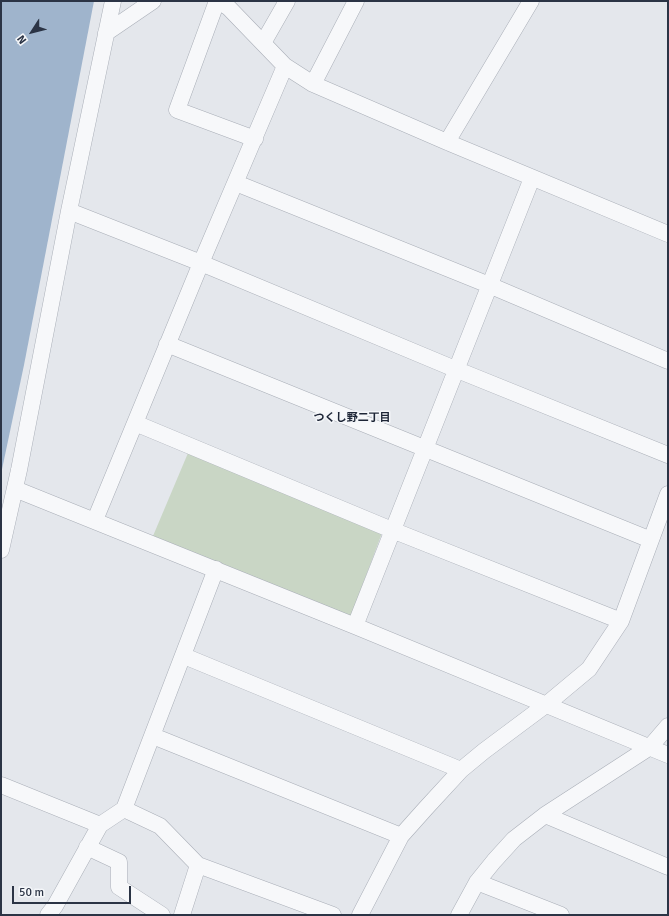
<!DOCTYPE html>
<meta charset="utf-8">
<style>
body{margin:0}
#map{position:relative;width:669px;height:916px;overflow:hidden;background:#e4e7ec;font-family:Signika,sans-serif}
canvas{display:block}
.frame{position:absolute;inset:0;border:2px solid #2b3445;pointer-events:none}
.north{position:absolute;left:12px;top:12px;width:40px;height:40px;-webkit-text-stroke:3px #f4f6f9;paint-order:stroke;rotate:234deg;font-size:11px;font-weight:700;line-height:16px;text-align:center;color:#2b3445}
.north::after{content:'';display:block;margin:auto;width:14px;height:18px;background:#2b3445;clip-path:polygon(50% 0,100% 100%,50% 72%,0 100%)}
.scale{position:absolute;left:12px;top:886px;width:119px;height:18px;box-sizing:border-box;border:2px solid #2b3445;border-top:0;padding-left:5px;font-size:12px;line-height:14px;white-space:nowrap;color:#2b3445;-webkit-text-stroke:3px #f4f6f9;paint-order:stroke}
</style>
<div id="map">
<canvas width="669" height="916"></canvas>
<div class="frame"></div>
<div class="north">N</div>
<div class="scale">50 m</div>
</div>
<script>
const ctx = document.querySelector('canvas').getContext('2d');
ctx.lineJoin = 'round';
function fill(path, color) { ctx.fillStyle = color; ctx.fill(path, 'evenodd'); }
const poly = rows => new Path2D(rows.map(r => 'M' + r).join(''));
function strokePath(path, color, width, dash) { ctx.strokeStyle = color; ctx.lineWidth = width; ctx.lineCap = dash ? 'butt' : 'round'; ctx.setLineDash(dash || []); ctx.stroke(path); }
function write(font, color, halo, rows, align = 'center') {
  ctx.font = font + ' Signika,"Noto Sans JP",sans-serif'; ctx.lineWidth = 3; ctx.setLineDash([]); ctx.textBaseline = 'middle'; ctx.strokeStyle = halo; ctx.fillStyle = color; for (const [text, x, y, turn = 0] of rows) {
    ctx.save(); ctx.translate(x, y); ctx.rotate((+turn || 0) * Math.PI / 180); ctx.textAlign = isNaN(turn) ? turn : align; if (halo) ctx.strokeText(text, 0, 0); ctx.fillText(text, 0, 0); ctx.restore();
  }
}
const green = poly([
 [188,453,382,533,351,616,153,536]
]);
const water = poly([
 [1,1,94,1,24,365,1,474]
]);
const minor = poly([
 [217,1,177,110,255,139],
 [219,1,229,8,285,66,313,84,447,142,668,234],
 [106,33,153,1],
 [263,43,287,1],
 [313,84,356,1],
 [447,142,531,1],
 [236,183,489,285,668,361],
 [69,211,201,263,455,369,668,455],
 [167,344,651,540],
 [135,423,392,530,621,621],
 [15,489,355,626,668,755],
 [95,520,201,263,285,66],
 [1,550,19,470,69,211,113,1],
 [355,626,532,178],
 [184,656,461,770],
 [153,736,401,836],
 [1,785,100,825],
 [124,809,160,826,198,865,333,915],
 [545,815,668,867],
 [87,847,119,862,119,887,162,915],
 [477,882,561,915],
 [48,915,55,906,100,825,124,809,216,569],
 [182,915,198,865],
 [360,915,401,836,426,808,461,770,484,751,547,704,589,669,621,621,668,494],
 [459,915,477,882,494,861,514,839,545,815,650,747,668,726]
]);
const neighbourhoodNames = [
 ["つくし野二丁目",352,418]
];
fill(green, '#c9d6c5');
fill(water, '#9fb4cc');
strokePath(minor, '#a9aeb7', 17);
strokePath(minor, '#f7f8fa', 16);
write('bold 11px', '#1d2536', '#f4f6f9', neighbourhoodNames);
</script>
